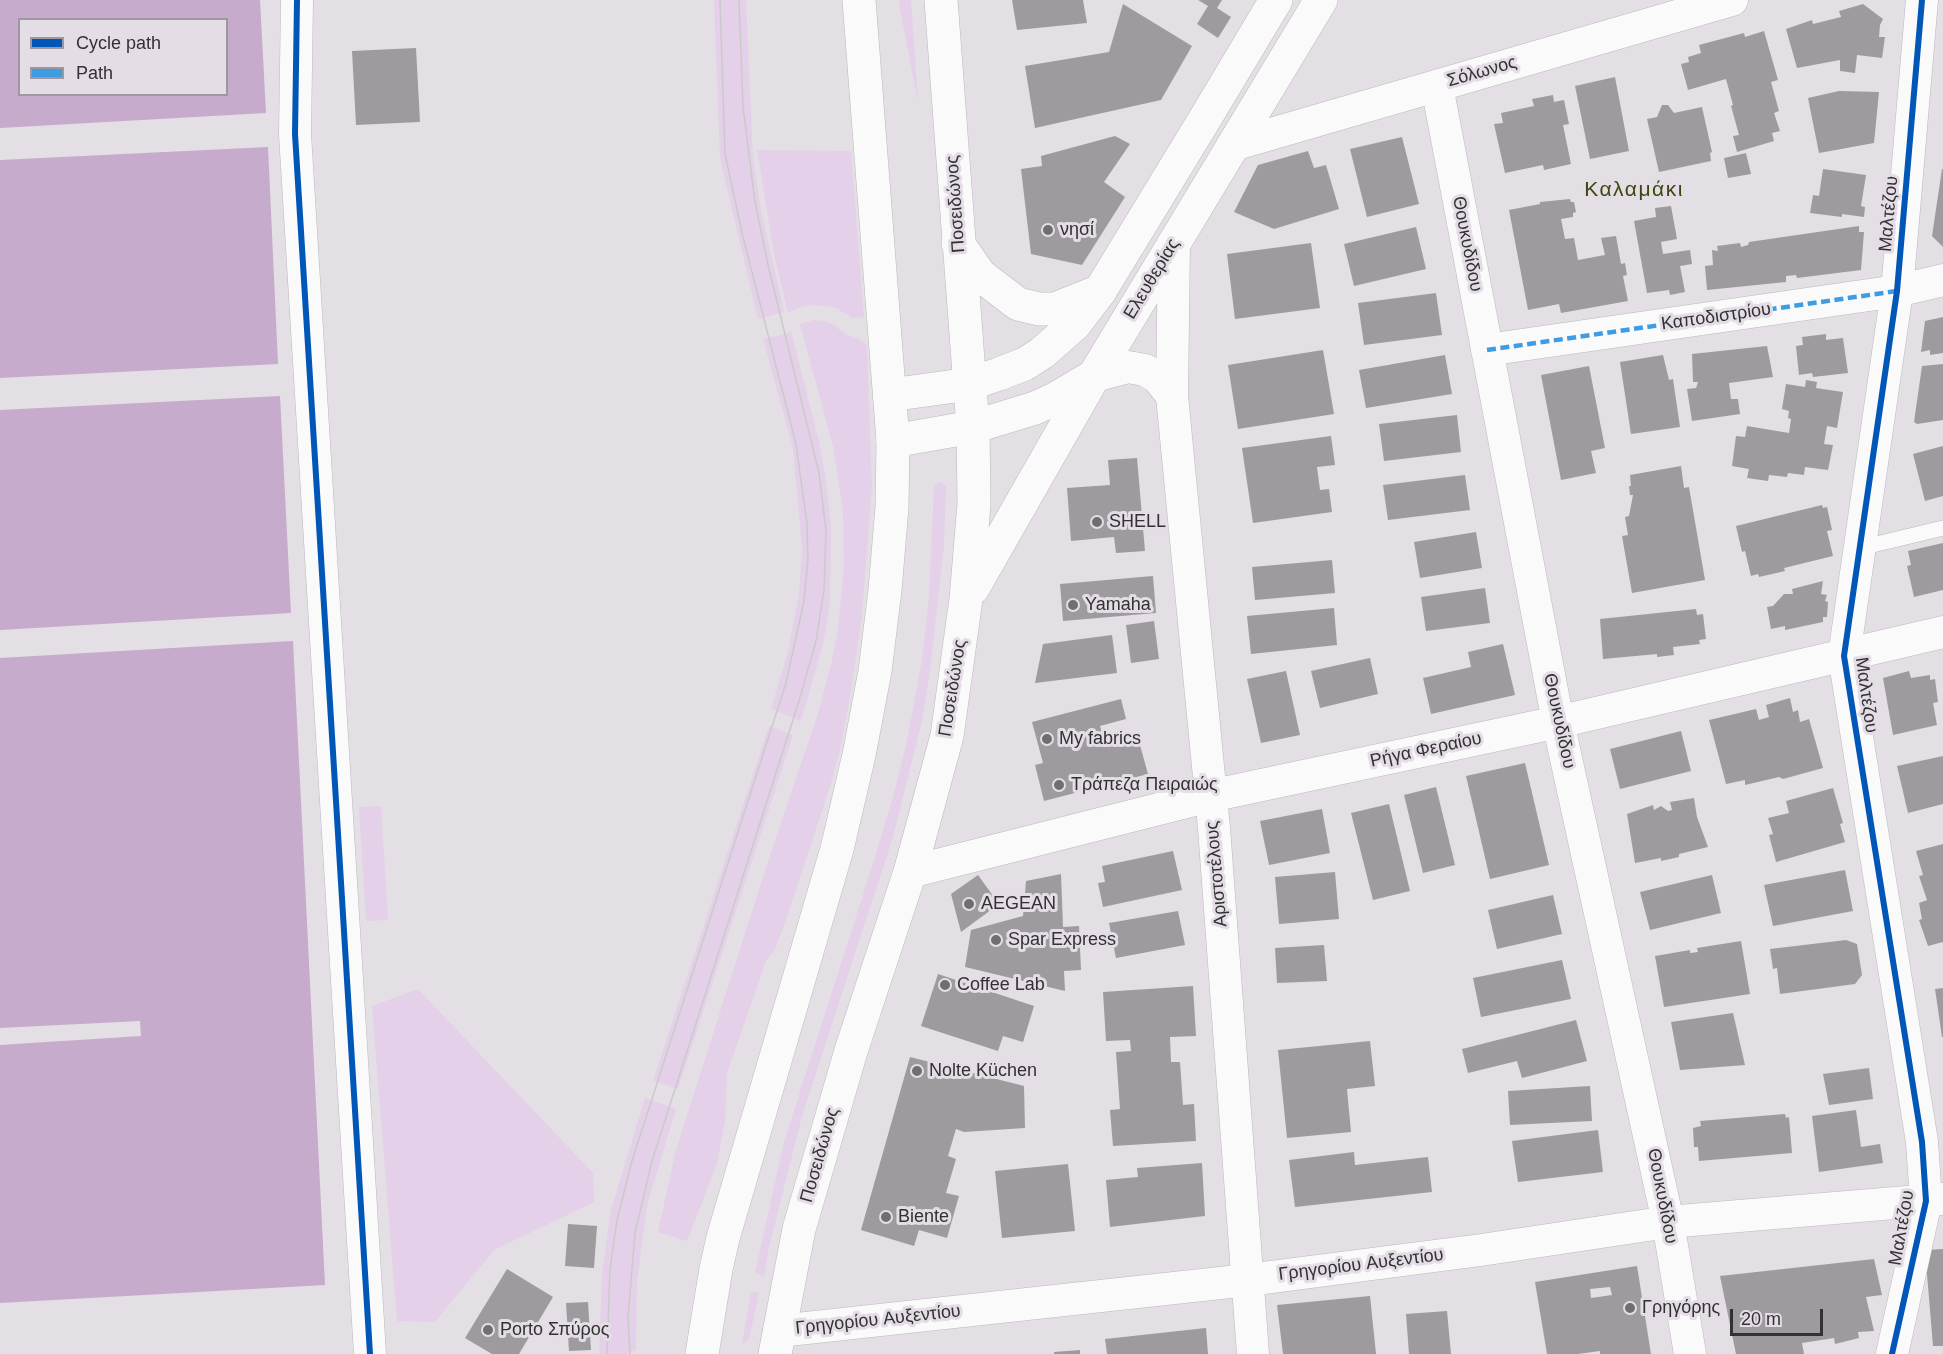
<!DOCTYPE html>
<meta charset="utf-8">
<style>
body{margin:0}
#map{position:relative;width:1943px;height:1354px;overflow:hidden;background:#e3dfe4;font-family:Helvetica,sans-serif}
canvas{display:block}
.legend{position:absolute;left:18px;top:18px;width:210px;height:78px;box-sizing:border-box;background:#e4dde6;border:2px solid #9d989f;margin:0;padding:8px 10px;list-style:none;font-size:18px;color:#333134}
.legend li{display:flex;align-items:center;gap:12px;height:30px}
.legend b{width:30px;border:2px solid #9d989f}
.scale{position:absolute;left:1730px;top:1309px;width:93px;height:27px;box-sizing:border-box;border:3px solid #333134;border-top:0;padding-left:8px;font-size:18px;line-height:21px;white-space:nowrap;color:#333134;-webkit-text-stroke:4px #e4dde6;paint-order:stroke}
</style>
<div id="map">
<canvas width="1943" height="1354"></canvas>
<ul class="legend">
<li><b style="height:8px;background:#0057b8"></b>Cycle path</li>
<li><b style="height:8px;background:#3e9de2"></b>Path</li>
</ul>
<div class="scale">20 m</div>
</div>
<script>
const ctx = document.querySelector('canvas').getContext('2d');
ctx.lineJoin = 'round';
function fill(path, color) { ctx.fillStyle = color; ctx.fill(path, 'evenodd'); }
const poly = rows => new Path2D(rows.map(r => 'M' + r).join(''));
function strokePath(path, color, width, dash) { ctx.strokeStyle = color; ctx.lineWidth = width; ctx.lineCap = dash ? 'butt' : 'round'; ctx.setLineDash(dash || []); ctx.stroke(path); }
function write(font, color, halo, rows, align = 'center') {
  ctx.font = font + ' Helvetica,sans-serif'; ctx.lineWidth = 6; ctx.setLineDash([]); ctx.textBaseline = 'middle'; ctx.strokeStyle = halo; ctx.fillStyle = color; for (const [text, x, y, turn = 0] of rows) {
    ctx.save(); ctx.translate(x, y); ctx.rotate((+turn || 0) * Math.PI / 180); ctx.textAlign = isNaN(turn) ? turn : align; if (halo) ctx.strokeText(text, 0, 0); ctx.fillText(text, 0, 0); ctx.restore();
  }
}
const green = poly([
 [714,0,746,0,753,159,761,210,784,312,758,319,720,158],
 [899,0,911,0,918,102,900,9],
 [757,150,851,151,864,317,852,318,836,308,825,306,811,305,797,308,788,313,774,254],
 [813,320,825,321,834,325,845,334,859,339,867,345,872,487,862,615,851,691,840,750,832,780,790,908,775,950,766,961,727,1073,725,1121,717,1163,687,1241,658,1232,676,1150,772,849,817,717,831,665,838,630,844,566,843,510,833,446,800,324],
 [791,332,819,442,825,474,831,525,830,603,823,644,801,721,771,709,788,652,799,594,802,548,793,448,763,339],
 [938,482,942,483,946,487,944,546,930,670,922,720,893,837,802,1116,769,1247,764,1276,755,1273,784,1142,870,873,893,797,908,736,922,660,929,596,934,487],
 [769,726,793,735,678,1089,653,1081],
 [381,806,388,920,366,921,359,807],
 [418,989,593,1173,594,1202,494,1250,435,1322,397,1321,372,1006],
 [645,1098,676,1109,647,1205,637,1281,636,1350,627,1354,599,1354,602,1273,611,1210],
 [751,1292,759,1293,749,1339,742,1344]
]);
const water = poly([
 [0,0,260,0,266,113,0,128],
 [20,20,226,20,226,94,20,94],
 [268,147,278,364,0,378,0,160],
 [280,396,291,613,0,630,0,410],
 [293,641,325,1285,0,1303,0,1045,141,1036,140,1021,0,1028,0,658]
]);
const building = poly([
 [1012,0,1083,0,1087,23,1017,30],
 [1198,0,1222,0,1217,8,1231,17,1218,38,1197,24,1208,6],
 [1123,4,1192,46,1161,100,1035,128,1025,66,1109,52],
 [1863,4,1883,19,1880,25,1879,37,1885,37,1882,58,1857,55,1855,73,1840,71,1840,60,1797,68,1786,29,1812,20,1813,24,1841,17,1839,11],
 [1764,31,1778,80,1771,82,1779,111,1774,113,1780,131,1772,133,1774,141,1737,152,1733,136,1739,135,1731,106,1733,105,1726,79,1688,90,1681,64,1689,62,1688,57,1701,53,1699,45,1744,33,1745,37],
 [416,48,420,122,356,125,352,51],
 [1615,77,1629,151,1590,159,1575,86],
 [1839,91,1879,92,1874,143,1819,153,1808,98],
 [1553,95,1554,102,1564,100,1569,124,1563,125,1571,164,1544,170,1543,165,1505,173,1494,124,1503,123,1501,113,1534,106,1532,99],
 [1662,105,1668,105,1674,113,1702,107,1712,152,1710,153,1711,161,1659,172,1647,119,1657,117],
 [1115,136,1130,144,1104,182,1125,197,1082,265,1031,254,1021,169,1042,166,1041,156],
 [1402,137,1419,204,1367,217,1350,149],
 [1308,151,1314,168,1326,165,1339,209,1274,229,1234,212,1258,165],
 [1746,153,1751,174,1728,178,1724,158],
 [1823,169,1866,175,1861,206,1865,207,1864,217,1842,214,1842,217,1810,213,1813,195,1819,196],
 [1942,169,1943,169,1943,247,1932,236],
 [1570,199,1571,202,1574,202,1576,212,1573,213,1573,217,1561,219,1565,239,1574,238,1578,260,1605,255,1601,238,1616,236,1621,264,1625,263,1627,275,1623,276,1628,301,1561,313,1559,304,1528,310,1509,210,1540,204,1540,202],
 [1671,206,1677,239,1661,242,1663,254,1690,250,1692,264,1680,266,1685,292,1670,295,1669,290,1647,293,1634,221,1656,217,1655,208],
 [1859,226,1859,232,1864,232,1861,270,1797,278,1796,275,1786,276,1786,282,1707,290,1705,266,1713,265,1712,250,1718,251,1717,246,1740,243,1741,247,1748,245,1749,242],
 [1416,227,1426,269,1354,286,1344,244],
 [1311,243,1320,308,1235,319,1227,254],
 [1436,293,1442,335,1364,345,1358,303],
 [1943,317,1943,353,1930,355,1930,350,1921,352,1925,321],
 [1826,334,1826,340,1843,338,1848,373,1813,377,1812,373,1799,375,1796,346,1803,345,1802,337],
 [1767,346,1773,377,1729,383,1731,399,1738,399,1740,414,1692,421,1687,389,1696,388,1698,382,1693,382,1692,354],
 [1323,350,1334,414,1238,429,1228,365],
 [1445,355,1452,394,1366,408,1359,370],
 [1663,355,1669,380,1673,379,1680,427,1631,434,1620,362],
 [1943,364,1943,420,1917,424,1914,422,1922,366],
 [1589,366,1605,448,1591,451,1596,473,1561,480,1541,375],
 [1806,380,1817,382,1816,388,1843,392,1837,428,1827,426,1824,444,1833,445,1828,470,1805,467,1804,475,1788,473,1787,477,1769,475,1768,481,1747,478,1749,469,1732,466,1736,436,1745,437,1747,426,1789,433,1791,419,1788,418,1789,411,1782,409,1786,384,1805,387],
 [1457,415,1461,452,1384,461,1379,424],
 [1331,436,1335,465,1317,467,1320,490,1329,489,1332,512,1253,523,1242,448],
 [1943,446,1943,496,1925,501,1913,454],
 [1137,458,1145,551,1116,553,1114,537,1071,541,1067,488,1110,485,1108,460],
 [1681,466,1684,488,1689,487,1705,580,1632,593,1622,536,1628,535,1625,517,1629,516,1633,495,1630,495,1629,486,1631,486,1630,475],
 [1465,475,1470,510,1388,520,1383,485],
 [1822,505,1823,508,1827,507,1832,530,1827,531,1833,556,1784,568,1785,571,1759,577,1758,574,1751,576,1745,551,1742,552,1736,526],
 [1476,532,1482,568,1420,578,1414,542],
 [1943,543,1943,590,1914,597,1907,566,1911,565,1908,551],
 [1332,560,1335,593,1255,600,1252,567],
 [1153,576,1156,613,1063,621,1060,584],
 [1823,581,1821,594,1827,595,1825,601,1828,602,1827,617,1823,617,1823,622,1785,630,1785,626,1771,629,1767,607,1773,606,1784,594,1793,594,1792,589],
 [1485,588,1490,623,1426,631,1421,597],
 [1334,608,1337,645,1251,654,1247,616],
 [1696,609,1697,615,1703,614,1706,639,1699,640,1700,644,1673,647,1674,655,1657,657,1657,654,1603,659,1600,619],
 [1154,621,1159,659,1131,663,1126,625],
 [1112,635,1117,673,1035,683,1043,644],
 [1503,644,1515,695,1431,714,1423,678,1471,667,1468,652],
 [1370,658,1378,694,1320,708,1311,671],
 [1286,671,1300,735,1261,743,1247,679],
 [1909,671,1911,678,1930,675,1930,680,1935,679,1938,702,1933,703,1937,725,1893,735,1883,678],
 [1790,698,1793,712,1798,710,1800,722,1809,719,1823,768,1783,779,1779,777,1745,785,1745,780,1726,784,1709,720,1756,709,1759,720,1769,717,1766,705],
 [1121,699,1126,719,1100,726,1106,746,1138,738,1148,774,1044,801,1035,765,1043,763,1032,722],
 [1681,731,1691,771,1620,789,1610,749],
 [1943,756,1943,804,1908,813,1897,766],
 [1525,763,1549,865,1490,879,1466,776],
 [1436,787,1455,865,1423,873,1404,795],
 [1833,788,1843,823,1840,824,1845,842,1776,862,1769,835,1773,834,1768,818,1789,813,1786,801],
 [1694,798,1697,817,1708,847,1679,854,1679,857,1661,861,1661,858,1635,863,1627,814,1653,805,1654,810,1661,806,1668,811,1672,810,1670,802],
 [1389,804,1410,891,1373,900,1351,813],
 [1322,809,1330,853,1269,865,1260,821],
 [1943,844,1943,942,1928,946,1919,920,1922,919,1919,903,1927,900,1919,876,1923,875,1916,851],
 [1173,851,1182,890,1103,907,1098,883,1105,882,1102,866],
 [1845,870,1853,911,1773,926,1764,885],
 [1335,872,1339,919,1279,924,1275,877],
 [1061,874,1063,927,1079,926,1081,970,1064,971,1065,991,965,967,971,930,1023,916,1026,881],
 [978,875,999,904,961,932,951,894],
 [1712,875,1721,913,1650,930,1640,892],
 [1553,895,1562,934,1497,949,1488,910],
 [1178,911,1185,945,1116,958,1109,923],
 [1846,940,1857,944,1862,975,1855,984,1780,994,1777,968,1773,969,1770,949],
 [1741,941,1750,994,1664,1007,1655,956,1690,950,1690,953,1698,952,1697,948],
 [1324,945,1327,981,1277,983,1275,948],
 [1562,960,1571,999,1481,1017,1473,978],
 [938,974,1034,1006,1023,1042,1003,1036,998,1051,921,1026],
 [1193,986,1196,1036,1170,1037,1171,1062,1180,1062,1183,1105,1194,1104,1196,1141,1113,1146,1110,1110,1120,1109,1116,1052,1131,1051,1130,1040,1106,1041,1103,992],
 [1943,988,1943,1037,1942,1037,1935,989],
 [1733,1013,1745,1065,1680,1070,1671,1022],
 [1576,1020,1587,1061,1522,1078,1517,1061,1468,1073,1462,1049],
 [1370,1041,1375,1086,1347,1089,1351,1132,1287,1138,1278,1050],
 [910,1057,1024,1086,1025,1128,964,1132,956,1129,948,1156,956,1159,946,1193,959,1196,947,1238,919,1230,914,1246,861,1230],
 [1869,1068,1873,1099,1829,1105,1823,1074],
 [1590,1086,1592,1121,1510,1125,1508,1091],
 [1856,1110,1861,1147,1880,1144,1883,1163,1819,1172,1812,1116],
 [1785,1114,1786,1118,1789,1117,1792,1153,1699,1161,1698,1147,1694,1147,1693,1128,1701,1126,1700,1121],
 [1598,1130,1603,1172,1518,1182,1512,1141],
 [1354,1152,1355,1165,1428,1157,1432,1192,1295,1207,1289,1160],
 [1202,1163,1205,1216,1110,1227,1106,1180,1138,1177,1137,1168],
 [1068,1164,1075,1231,1002,1238,995,1171],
 [568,1224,597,1226,594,1268,565,1266],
 [1943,1249,1943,1346,1933,1346,1925,1250],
 [1874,1259,1882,1295,1866,1297,1874,1331,1858,1332,1859,1338,1835,1344,1834,1338,1802,1343,1804,1354,1736,1354,1720,1276],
 [1637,1266,1651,1354,1600,1354,1600,1351,1578,1354,1547,1354,1535,1282],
 [1610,1287,1612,1295,1591,1298,1590,1289],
 [507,1269,553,1297,519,1354,492,1354,465,1338],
 [1370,1296,1376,1354,1283,1354,1277,1305],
 [588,1302,591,1350,569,1351,566,1303],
 [1447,1311,1451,1354,1409,1354,1406,1314],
 [1206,1328,1208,1354,1107,1354,1105,1339],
 [1080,1350,1080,1354,1054,1354,1054,1352]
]);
const service = poly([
 [1860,548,1943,528]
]);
const minor = poly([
 [297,0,295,134,370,1354],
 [1437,86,1558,722,1668,1222,1690,1354],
 [1233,145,1732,0],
 [1174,243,1172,396,1214,828,1253,1354],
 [1487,350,1897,291,1943,280],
 [1094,376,1128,367,1145,370,1158,378,1172,396],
 [910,872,1210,796,1558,722,1943,632],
 [779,1331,1248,1280,1481,1250,1668,1222,1943,1199],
 [1892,1354,1926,1201,1922,1142,1844,656,1897,291,1922,0]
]);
const secondary = poly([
 [890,395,970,384,999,374,1025,364,1042,353,1075,324,1100,291,1206,117,1276,0],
 [893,441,973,427,1035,408,1055,399,1094,376,1321,0]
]);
const trunk = poly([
 [958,243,980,275,1018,304,1039,309,1055,309,1100,291],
 [973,588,1094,376],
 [702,1354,716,1269,723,1238,837,849,859,755,875,671,885,590,892,507,893,441,859,0],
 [775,1354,799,1229,851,1051,910,872,947,736,966,599,974,504,973,427,941,0]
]);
const tram = poly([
 [607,1354,610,1269,617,1220,632,1161,786,683,804,601,808,559,807,524,796,444,743,237,725,154,720,0],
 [630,1354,628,1317,635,1233,652,1161,799,701,816,641,824,590,826,531,819,473,768,265,755,202,743,106,739,0]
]);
const quiet = poly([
 [1487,350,1897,291]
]);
const cycleway = poly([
 [297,0,295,134,370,1354],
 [1892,1354,1926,1201,1922,1142,1844,656,1897,291,1922,0]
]);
const markers = [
 [1048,230,6,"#716e72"],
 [1097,522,6,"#716e72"],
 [1073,605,6,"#716e72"],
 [1047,739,6,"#716e72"],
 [1059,785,6,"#716e72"],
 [969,904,6,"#716e72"],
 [996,940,6,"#716e72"],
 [945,985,6,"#716e72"],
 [917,1071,6,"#716e72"],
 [886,1217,6,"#716e72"],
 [1630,1308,6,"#716e72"],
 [488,1330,6,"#716e72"]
];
const streetNames = [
 ["Σόλωνος",1482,72,-16],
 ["Ποσειδώνος",956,204,-94],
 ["Μαλτέζου",1889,214,-85],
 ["Θουκυδίδου",1467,244,79],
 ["Ελευθερίας",1152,279,-59],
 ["Καποδιστρίου",1716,317,-8],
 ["Ποσειδώνος",953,688,-81],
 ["Μαλτέζου",1866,695,82],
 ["Θουκυδίδου",1559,721,78],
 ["Ρήγα Φεραίου",1426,750,-12],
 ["Αριστοτέλους",1217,874,-95],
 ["Ποσειδώνος",820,1155,-74],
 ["Θουκυδίδου",1662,1196,79],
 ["Μαλτέζου",1902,1228,-80],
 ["Γρηγορίου Αυξεντίου",1361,1265,-7],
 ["Γρηγορίου Αυξεντίου",878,1320,-6]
];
const poiNames = [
 ["νησί",1060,230],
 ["SHELL",1109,522],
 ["Yamaha",1085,605],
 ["My fabrics",1059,739],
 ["Τράπεζα Πειραιώς",1071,785],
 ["AEGEAN",981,904],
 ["Spar Express",1008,940],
 ["Coffee Lab",957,985],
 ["Nolte Küchen",929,1071],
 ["Biente",898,1217],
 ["Γρηγόρης",1642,1308],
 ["Porto Σπύρος",500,1330]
];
const quarterNames = [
 ["Καλαμάκι",1634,190]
];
fill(green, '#e4d0e8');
fill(water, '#c6abcc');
fill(building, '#9e9b9f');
strokePath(service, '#bbb8bc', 16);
strokePath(minor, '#bbb8bc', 33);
strokePath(secondary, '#bbb8bc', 34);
strokePath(trunk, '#bbb8bc', 34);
strokePath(service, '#fbfafb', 15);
strokePath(minor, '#fbfafb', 32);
strokePath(secondary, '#fbfafb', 33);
strokePath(trunk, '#fbfafb', 33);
strokePath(tram, '#cbcacb', 1.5);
strokePath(quiet, '#3e9de2', 4.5, [9, 4.5]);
strokePath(cycleway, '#0057b8', 6);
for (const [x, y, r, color] of markers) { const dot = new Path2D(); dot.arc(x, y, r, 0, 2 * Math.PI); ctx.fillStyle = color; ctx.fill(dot); strokePath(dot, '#e4dde6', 2); }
write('18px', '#333134', '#e4dde6', streetNames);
write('18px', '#333134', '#e4dde6', poiNames, 'left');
ctx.letterSpacing = '1.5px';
write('21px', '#3c470c', '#e4dde6', quarterNames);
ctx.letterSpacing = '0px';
</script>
